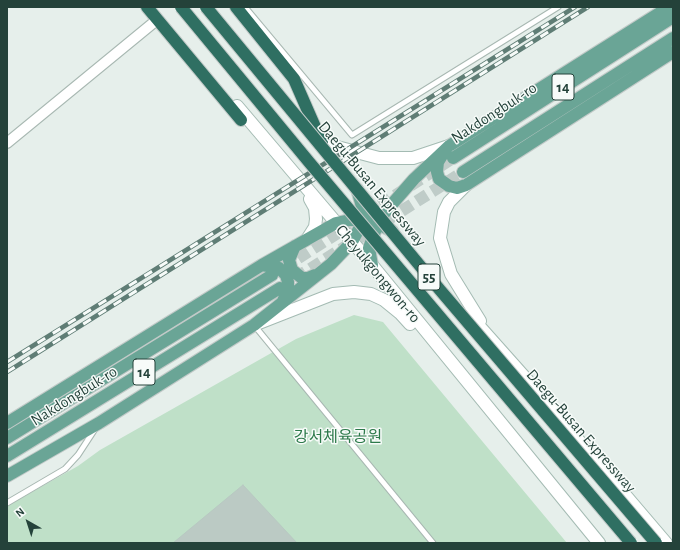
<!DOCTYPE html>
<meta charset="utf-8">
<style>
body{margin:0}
#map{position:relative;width:680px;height:550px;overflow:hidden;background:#e6efeb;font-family:"Alegreya Sans",sans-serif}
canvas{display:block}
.frame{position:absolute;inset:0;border:8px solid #24423a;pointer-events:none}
.north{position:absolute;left:8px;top:502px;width:40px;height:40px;-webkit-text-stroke:3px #f7fbf9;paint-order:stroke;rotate:321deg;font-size:11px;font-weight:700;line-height:16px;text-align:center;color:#24423a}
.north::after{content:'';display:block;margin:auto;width:14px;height:18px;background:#24423a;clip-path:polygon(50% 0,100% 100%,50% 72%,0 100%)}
</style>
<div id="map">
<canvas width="680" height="550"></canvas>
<div class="frame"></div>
<div class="north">N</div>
</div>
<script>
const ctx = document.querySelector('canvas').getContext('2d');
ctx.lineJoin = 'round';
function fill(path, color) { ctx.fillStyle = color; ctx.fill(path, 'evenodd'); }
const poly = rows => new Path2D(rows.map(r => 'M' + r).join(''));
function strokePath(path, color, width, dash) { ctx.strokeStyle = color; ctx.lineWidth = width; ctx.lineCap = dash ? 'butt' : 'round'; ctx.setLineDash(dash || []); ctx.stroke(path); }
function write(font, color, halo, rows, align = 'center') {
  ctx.font = font + ' "Alegreya Sans","Noto Sans KR",sans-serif'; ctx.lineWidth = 3; ctx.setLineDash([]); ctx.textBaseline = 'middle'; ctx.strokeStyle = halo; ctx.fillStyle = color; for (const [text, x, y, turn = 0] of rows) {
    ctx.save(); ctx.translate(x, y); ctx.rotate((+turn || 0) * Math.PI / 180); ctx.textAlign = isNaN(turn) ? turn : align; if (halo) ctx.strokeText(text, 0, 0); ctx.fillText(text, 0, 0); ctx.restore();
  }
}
const green = poly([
 [354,315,383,322,567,543,7,543,7,506,78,466,100,450,296,339]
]);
const building = poly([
 [243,485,297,543,173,543,243,485]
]);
const primaryTunnel = poly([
 [365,215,453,158],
 [283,268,350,225],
 [280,288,463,172]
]);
const lane = poly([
 [245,7,352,135,558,7],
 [254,325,433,543],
 [7,503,65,469,78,455,95,429]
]);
const street = poly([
 [7,143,158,19]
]);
const secondary = poly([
 [237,106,372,265,599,543],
 [322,143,379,158,413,158,449,146],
 [466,185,449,202,444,212,440,238,451,274,480,321],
 [308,238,315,227,316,219,315,208,310,199],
 [471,317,528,381,666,543],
 [259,323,333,294,354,292,371,294,384,300,400,313,410,324]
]);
const primary = poly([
 [443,154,438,162,437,172,439,179,449,186,457,188,466,185,673,52],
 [453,158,673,17],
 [463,172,673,38],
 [295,246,289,260,292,270,302,278,308,278,315,275],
 [262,265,279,268,286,275,288,282,288,290,283,301],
 [372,265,369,248,378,223,386,211,414,179,449,146,669,7],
 [7,423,262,265,336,223,350,220,370,220,392,231],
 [7,438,272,275],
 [7,456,280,288],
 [7,476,99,423,254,325,331,264,352,242,360,227,363,210,357,189]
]);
const highway = poly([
 [147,7,241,120],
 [236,7,294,79,322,143]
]);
const rail = poly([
 [7,362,575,7],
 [7,372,588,7]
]);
const highwayBridge = poly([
 [181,7,309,162,631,543],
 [206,7,440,290,656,543]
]);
const shields = [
 [563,87,22],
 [429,277,22],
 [144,372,22]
];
const shieldNames = [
 ["14",563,87],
 ["55",429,277],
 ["14",144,372]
];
const streetNames = [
 ["Nakdongbuk-ro",494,113,-33],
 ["Daegu-Busan Expressway",372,184,50],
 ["Cheyukgongwon-ro",378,274,50],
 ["Nakdongbuk-ro",74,396,-32],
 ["Daegu-Busan Expressway",581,431,49]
];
const parkNames = [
 ["강서체육공원",338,437]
];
fill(green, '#bfe0c8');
fill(building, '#bbcac4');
strokePath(building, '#b8c9c2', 1);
strokePath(primaryTunnel, '#bfccc8', 12, [12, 6]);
strokePath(lane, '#a8b8b2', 7);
strokePath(street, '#a8b8b2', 12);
strokePath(secondary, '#a4bbb3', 14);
strokePath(primary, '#c2cac8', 14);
strokePath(highway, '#c2cac8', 14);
strokePath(lane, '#fff', 5);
strokePath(street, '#fff', 10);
strokePath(secondary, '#fff', 12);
strokePath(primary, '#6aa596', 12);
strokePath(highway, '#2f6f62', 12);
strokePath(rail, '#5f7d75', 4.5);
strokePath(rail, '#f7fbf9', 3, [9]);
strokePath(highwayBridge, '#c2cac8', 14, []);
strokePath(highwayBridge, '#2f6f62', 12);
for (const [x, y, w] of shields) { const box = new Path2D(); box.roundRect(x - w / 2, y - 13, w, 26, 3); ctx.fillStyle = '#f7fbf9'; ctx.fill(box); strokePath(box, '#24423a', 1); }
write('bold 15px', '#24423a', null, shieldNames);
write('16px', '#24423a', '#f7fbf9', streetNames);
write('16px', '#2d7a4b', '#f7fbf9', parkNames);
</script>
